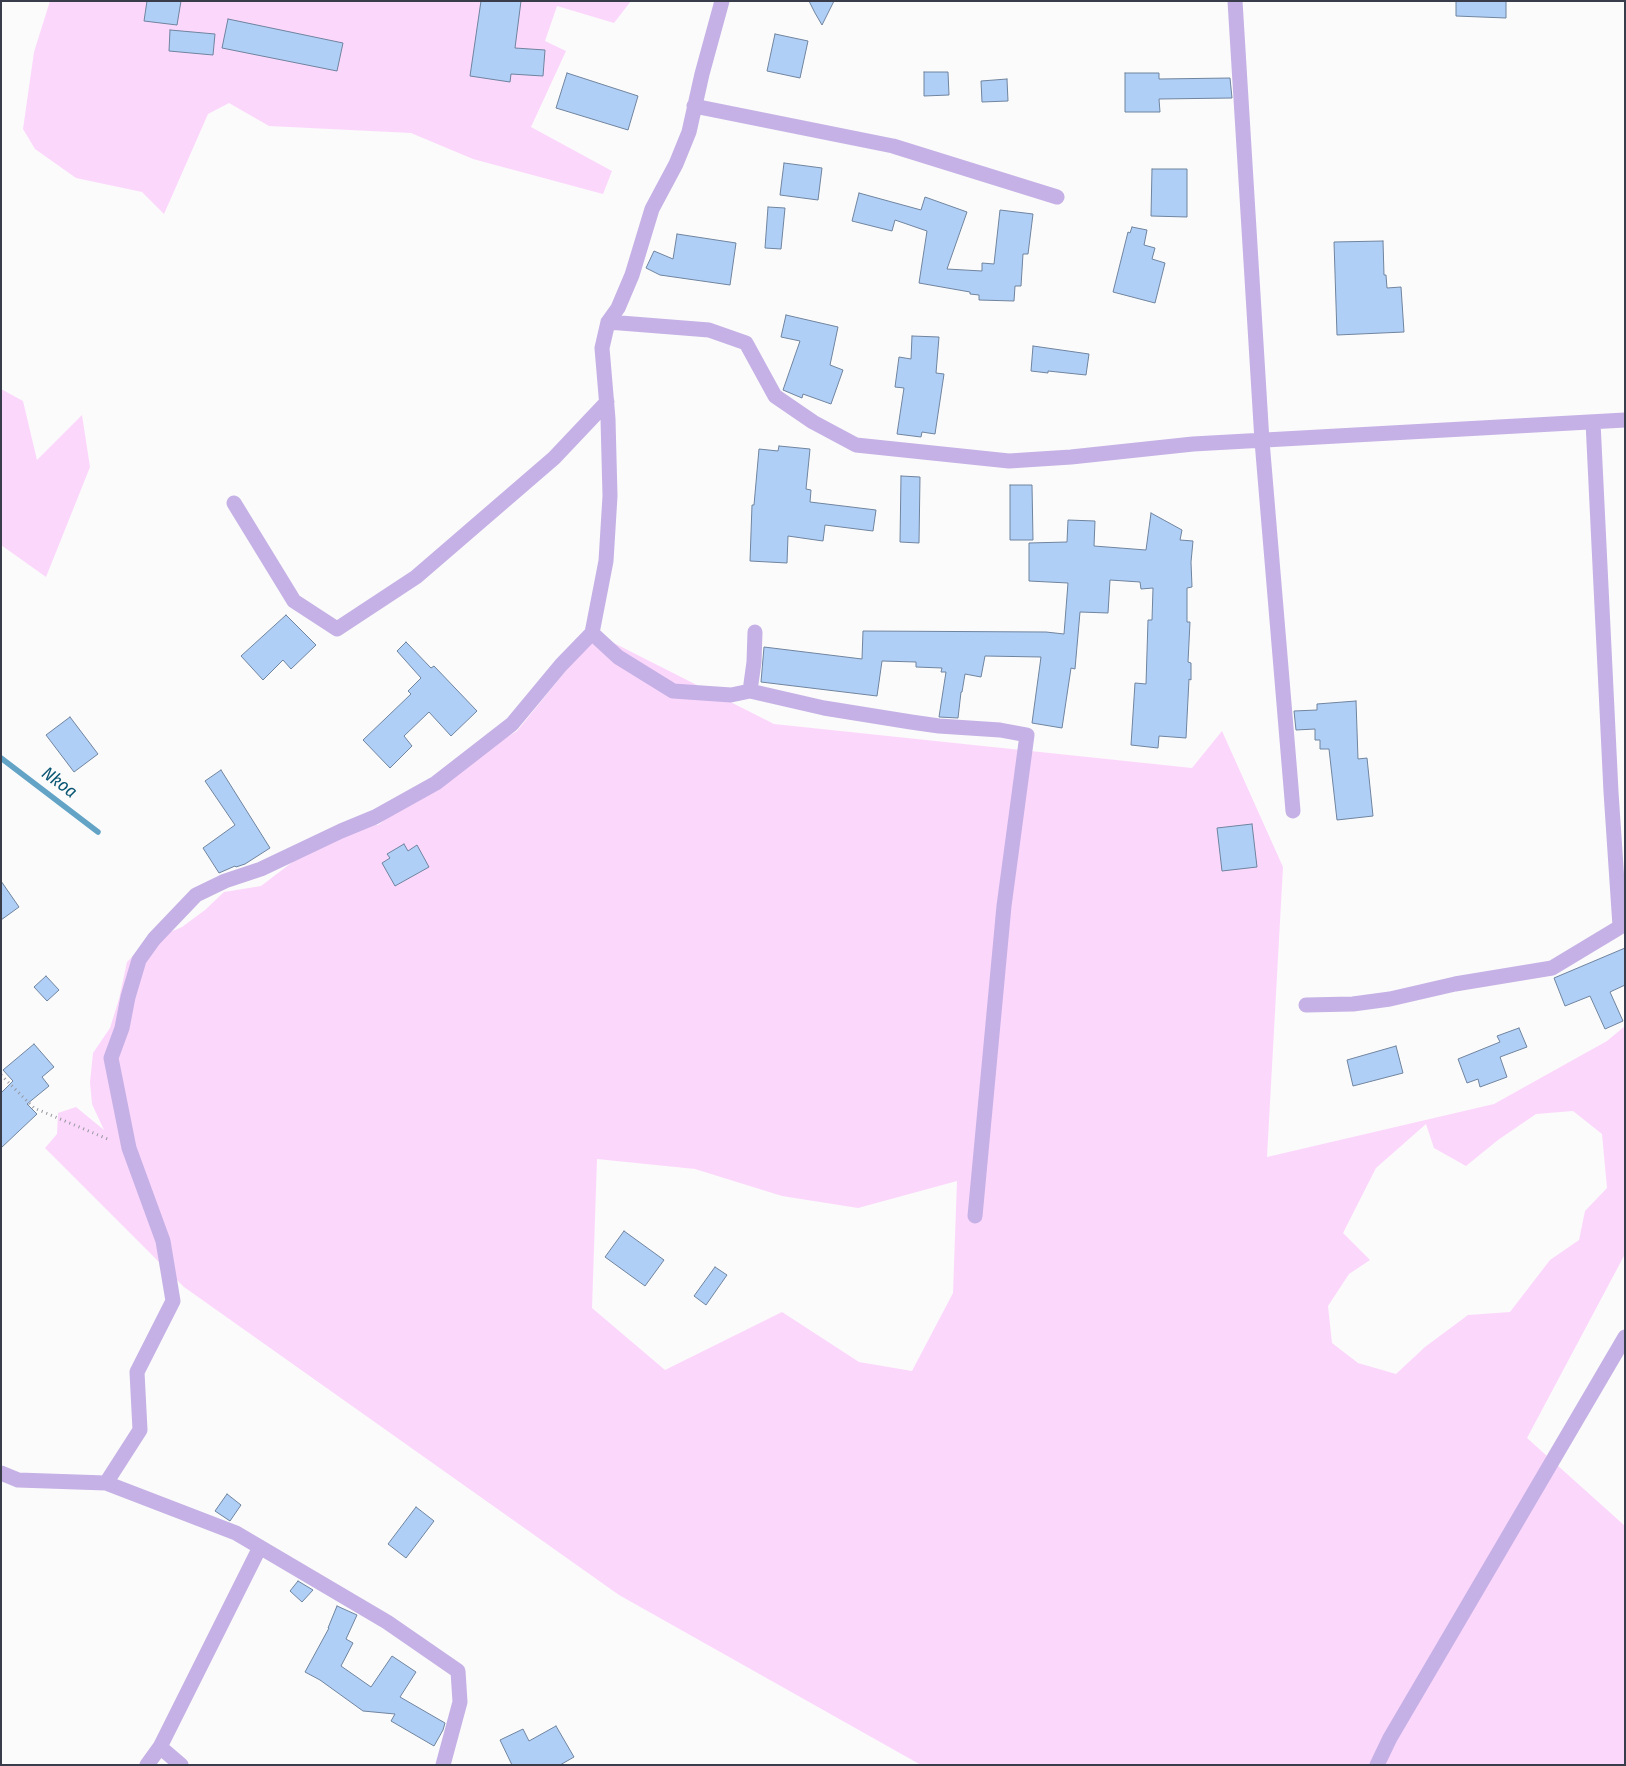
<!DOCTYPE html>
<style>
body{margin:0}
#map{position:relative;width:1626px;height:1766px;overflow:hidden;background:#fbfbfb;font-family:"Fira Sans Condensed",sans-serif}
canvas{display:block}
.frame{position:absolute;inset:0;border:2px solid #393c4a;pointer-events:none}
</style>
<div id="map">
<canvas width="1626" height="1766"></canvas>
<div class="frame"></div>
</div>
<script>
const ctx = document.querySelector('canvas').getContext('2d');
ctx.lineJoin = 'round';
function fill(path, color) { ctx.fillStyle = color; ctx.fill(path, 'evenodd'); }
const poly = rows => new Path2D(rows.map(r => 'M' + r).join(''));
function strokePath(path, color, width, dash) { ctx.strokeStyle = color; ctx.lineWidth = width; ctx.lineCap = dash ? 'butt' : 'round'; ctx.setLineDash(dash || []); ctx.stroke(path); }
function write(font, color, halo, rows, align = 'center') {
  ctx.font = font + ' "Fira Sans Condensed",sans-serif'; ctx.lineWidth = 4; ctx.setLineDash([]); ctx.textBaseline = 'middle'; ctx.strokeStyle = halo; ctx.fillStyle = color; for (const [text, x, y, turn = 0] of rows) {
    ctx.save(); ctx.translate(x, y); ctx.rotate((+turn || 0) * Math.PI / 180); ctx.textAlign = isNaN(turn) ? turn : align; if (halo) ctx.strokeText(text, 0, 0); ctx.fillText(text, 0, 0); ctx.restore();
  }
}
const green = poly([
 [50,1,631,1,614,23,557,6,545,41,566,51,531,127,612,171,603,194,473,159,411,133,269,126,229,103,208,114,164,214,142,192,76,178,35,149,23,129,34,52],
 [1,389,23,401,37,460,82,415,90,467,46,577,1,545],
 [588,630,774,724,1192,768,1222,731,1283,867,1267,1157,1494,1104,1607,1041,1625,1026,1625,1254,1527,1438,1625,1526,1625,1765,921,1765,619,1595,184,1287,45,1148,57,1134,58,1113,76,1107,104,1130,92,1104,90,1082,93,1053,110,1028,119,999,127,962,147,942,182,927,205,910,224,892,261,886,345,822,378,825,434,782,517,731,568,668],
 [1573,1111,1602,1134,1607,1188,1585,1211,1579,1240,1550,1260,1510,1312,1468,1315,1425,1347,1396,1374,1358,1363,1332,1343,1328,1306,1349,1274,1370,1260,1343,1233,1376,1168,1426,1124,1434,1148,1466,1166,1498,1140,1536,1114],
 [597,1159,695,1169,782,1196,858,1208,957,1181,953,1293,912,1371,859,1362,782,1312,665,1370,592,1308]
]);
const stream = poly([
 [1,758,98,832]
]);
const building = poly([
 [147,1,181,1,177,25,144,21,147,1],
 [481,1,521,1,515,48,545,50,543,76,511,74,510,82,470,76,481,1],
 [809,1,834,1,822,25,815,13,809,1],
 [1456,1,1506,1,1506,18,1456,16,1456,1],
 [228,19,343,43,337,71,222,48,228,19],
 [170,30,215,34,213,55,169,51,170,30],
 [775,34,808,41,800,78,767,71,775,34],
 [924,72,948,72,949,95,924,96,924,72],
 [567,73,638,96,628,130,556,108,567,73],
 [1125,73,1159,73,1159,79,1230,78,1232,98,1159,99,1160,112,1125,112,1125,73],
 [1007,79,1008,101,982,102,981,81,1007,79],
 [784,163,822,168,818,200,780,195,784,163],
 [1152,169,1187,169,1187,217,1151,216,1152,169],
 [859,193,921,210,925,197,967,212,947,269,982,271,982,263,994,264,1000,210,1033,214,1028,254,1023,254,1021,286,1015,286,1014,301,979,300,979,295,970,294,970,292,919,283,927,231,895,220,892,231,852,221,859,193],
 [768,207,785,208,781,249,765,248,768,207],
 [1132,227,1147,230,1144,245,1155,248,1152,259,1165,263,1155,303,1113,292,1128,232,1130,233,1132,227],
 [677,234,736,243,730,285,660,275,646,268,654,251,673,259,677,234],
 [1383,241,1384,275,1386,275,1387,288,1401,287,1404,332,1337,335,1334,242,1383,241],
 [786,315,838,327,830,365,843,370,831,404,803,394,802,398,783,390,800,341,781,337,786,315],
 [912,336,939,337,936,373,944,374,935,434,922,432,921,437,897,434,904,388,895,387,899,357,911,359,912,336],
 [1033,346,1089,354,1086,375,1048,371,1048,373,1031,371,1033,346],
 [779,446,810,449,806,489,811,490,810,502,876,510,873,531,825,525,823,541,788,536,787,563,750,561,752,505,754,505,759,449,778,451,779,446],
 [901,476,920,477,919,543,900,542,901,476],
 [1010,485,1032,485,1033,540,1010,540,1010,485],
 [1151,513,1182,530,1180,540,1193,541,1191,562,1192,587,1187,588,1187,622,1190,622,1188,662,1191,663,1191,680,1189,679,1186,738,1159,736,1158,748,1131,745,1135,683,1146,684,1148,620,1152,620,1153,588,1141,589,1140,582,1110,580,1108,613,1080,612,1075,669,1071,668,1062,728,1032,723,1041,657,985,656,981,677,965,674,962,692,961,692,958,718,939,717,946,672,941,672,942,668,916,667,916,662,882,661,877,696,761,682,764,647,862,659,863,631,1046,632,1064,634,1068,583,1029,581,1029,543,1067,542,1068,520,1095,521,1094,546,1146,550,1151,513],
 [286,615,316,645,291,669,283,660,263,680,241,656,286,615],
 [406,642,431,668,434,666,477,711,451,736,429,712,404,736,412,746,390,768,363,740,411,694,408,691,421,678,397,651,406,642],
 [1356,701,1358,759,1367,758,1373,816,1337,820,1329,749,1320,749,1320,740,1315,740,1315,729,1296,730,1294,711,1317,710,1317,704,1356,701],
 [70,717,98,754,74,772,46,735,70,717],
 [221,770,270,848,245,864,236,867,235,866,219,873,203,848,235,825,205,781,221,770],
 [1252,824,1257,867,1222,871,1217,828,1252,824],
 [404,844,408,851,417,845,429,867,395,886,382,863,390,858,387,854,404,844],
 [1,881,19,907,1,920,1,881],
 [1625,948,1625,985,1610,992,1623,1021,1605,1029,1590,996,1565,1006,1554,978,1625,948],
 [46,976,59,990,47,1001,34,987,46,976],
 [1519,1028,1527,1047,1500,1057,1507,1077,1480,1087,1478,1079,1467,1083,1458,1059,1500,1042,1497,1036,1519,1028],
 [34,1044,54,1067,42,1077,49,1086,27,1104,37,1114,1,1148,1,1093,13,1081,3,1070,34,1044],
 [1396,1046,1403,1073,1353,1086,1347,1060,1396,1046],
 [624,1231,664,1260,645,1286,605,1257,624,1231],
 [715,1267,727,1275,706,1305,694,1296,715,1267],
 [227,1494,241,1505,230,1521,215,1511,227,1494],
 [416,1507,434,1521,406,1558,388,1544,416,1507],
 [298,1581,313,1590,302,1602,290,1591,298,1581],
 [337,1606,357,1615,346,1639,353,1643,341,1666,371,1687,392,1656,416,1672,400,1697,445,1723,443,1730,434,1746,391,1721,395,1714,363,1711,320,1680,305,1672,329,1628,328,1628,337,1606],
 [556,1726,574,1757,560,1765,512,1765,500,1740,523,1729,529,1741,556,1726]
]);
const path = poly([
 [1,1075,34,1108,110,1140]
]);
const street = poly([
 [1235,1,1262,441,1293,811],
 [694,106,893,146,1057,197],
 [608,322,709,330,746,343,775,396,813,422,856,445,1009,461,1071,457,1193,444,1625,420],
 [1593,422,1611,792,1620,926],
 [234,503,294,601,337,629,416,577,554,458,607,402],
 [592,633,618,657,673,691,731,695,750,691,754,662,755,632],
 [750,691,824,708,911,722,939,726,1000,730,1027,735,1004,906,975,1216],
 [1306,1005,1353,1004,1390,999,1455,984,1552,968,1625,924],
 [1,1473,18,1480,106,1483,140,1430,137,1372,173,1301,163,1241,129,1148,111,1058,122,1028,128,997,139,960,154,939,196,895,225,881,261,869,341,831,375,817,436,783,512,724,561,665,592,633,606,561,610,496,608,419,602,348,608,322,618,308,632,275,652,209,676,164,689,132,702,74,722,1],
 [106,1483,236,1533,387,1622,458,1671,460,1702,443,1765],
 [160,1747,181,1765],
 [147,1765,160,1747,260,1547],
 [1377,1765,1390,1738,1625,1337]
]);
const waterNames = [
 ["Nkoa",59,783,37]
];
fill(green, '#fcd7fc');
strokePath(stream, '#63a4c6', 5.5);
fill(building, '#b0cff6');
strokePath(building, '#6f849f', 1);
strokePath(path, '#95979e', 3, [1, 4]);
strokePath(street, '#c5b1e5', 15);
write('italic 18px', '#0c5774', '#fbfbfb', waterNames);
</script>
